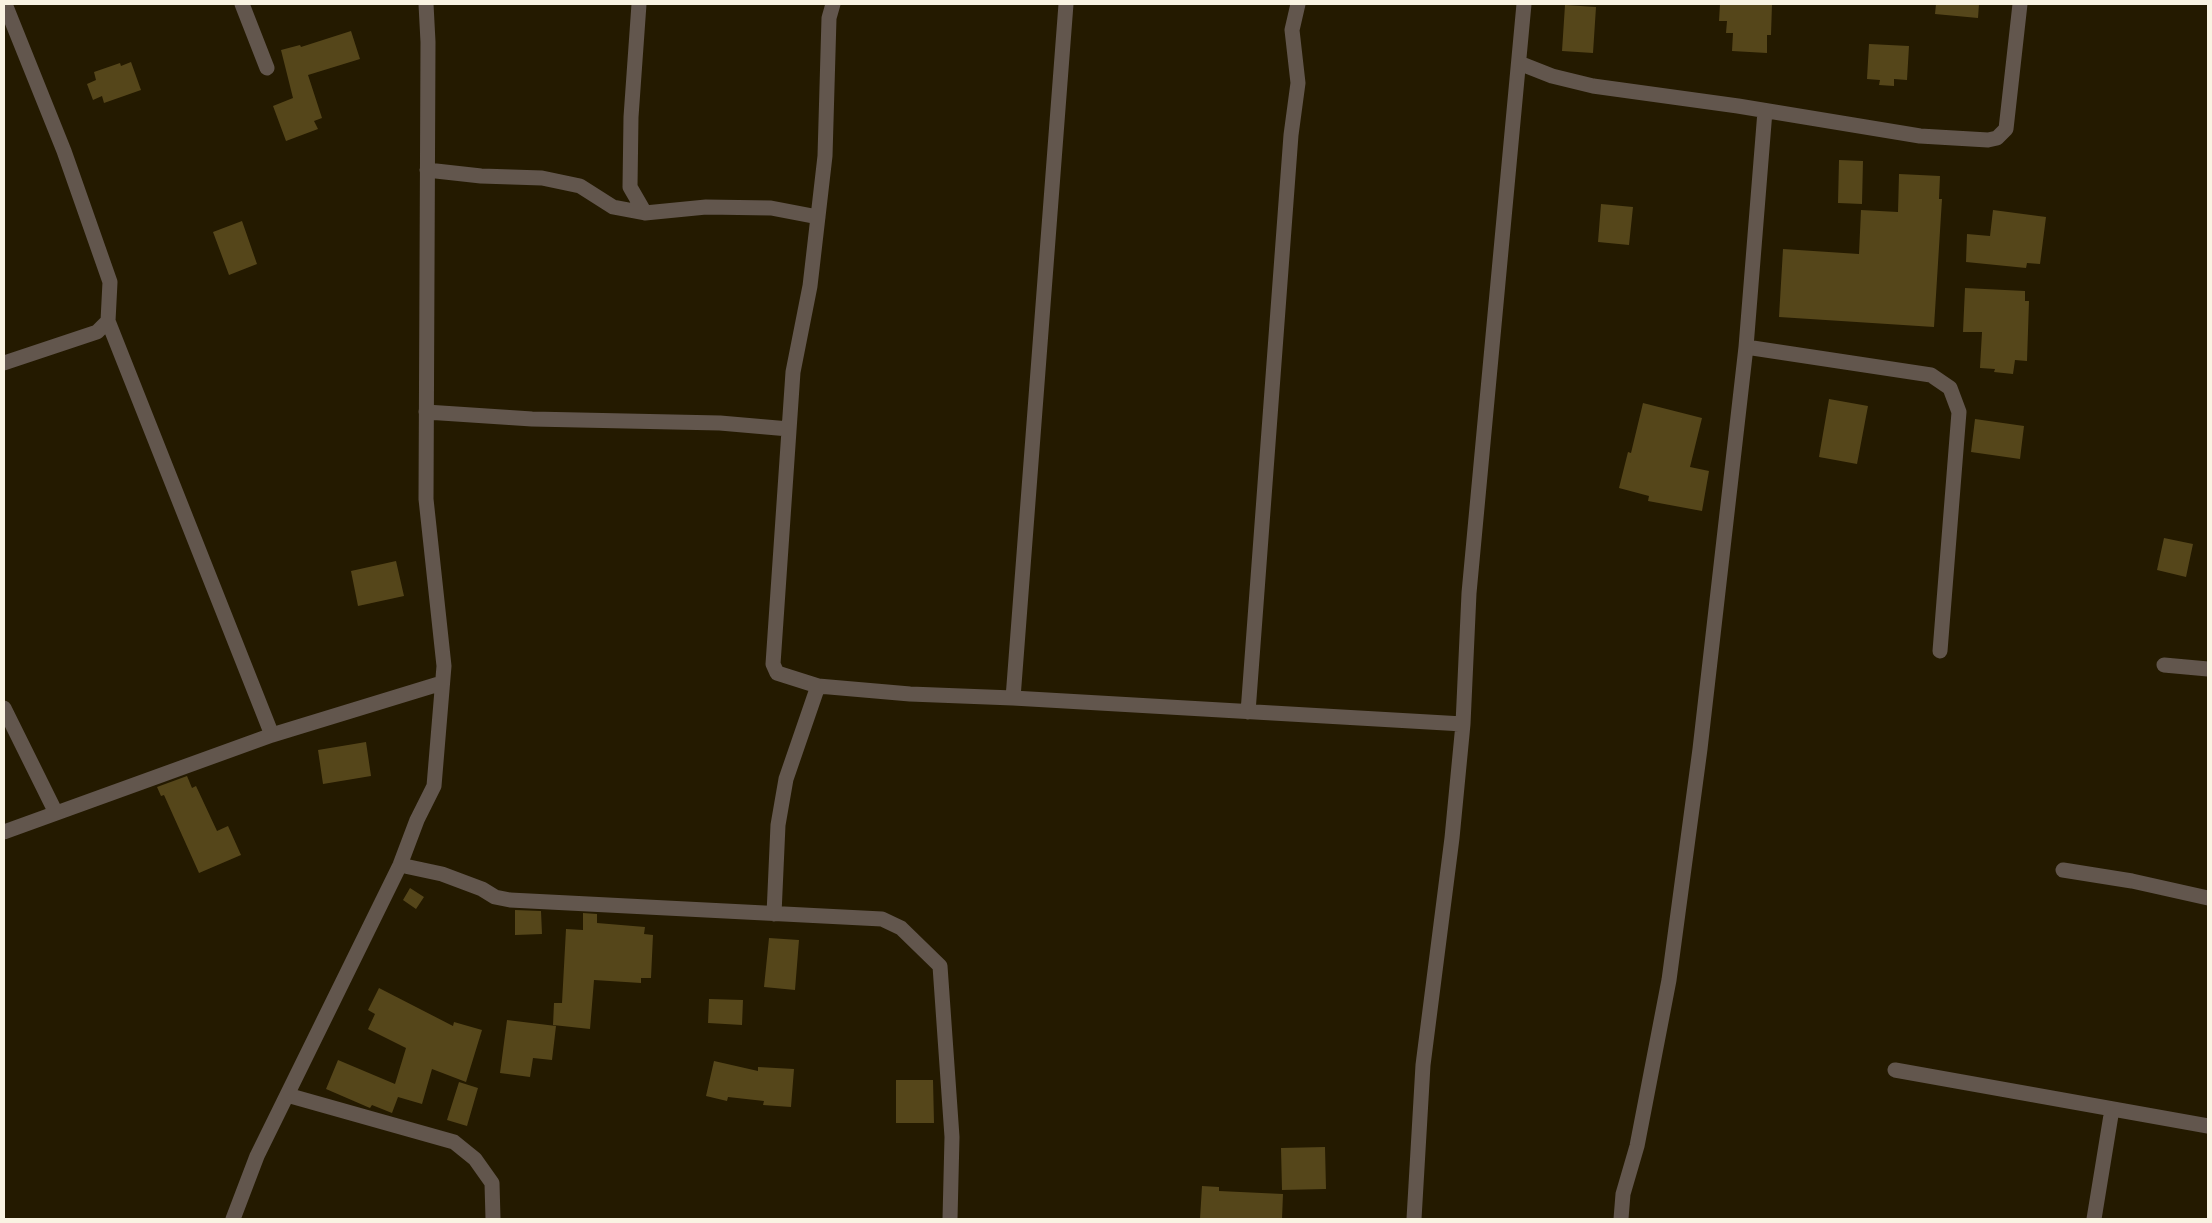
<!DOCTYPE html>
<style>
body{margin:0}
#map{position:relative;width:2212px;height:1223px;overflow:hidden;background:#241a00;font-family:"Playfair Display",serif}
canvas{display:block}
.frame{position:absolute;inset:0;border:5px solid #f9f3e2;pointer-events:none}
</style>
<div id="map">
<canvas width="2212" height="1223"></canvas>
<div class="frame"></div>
</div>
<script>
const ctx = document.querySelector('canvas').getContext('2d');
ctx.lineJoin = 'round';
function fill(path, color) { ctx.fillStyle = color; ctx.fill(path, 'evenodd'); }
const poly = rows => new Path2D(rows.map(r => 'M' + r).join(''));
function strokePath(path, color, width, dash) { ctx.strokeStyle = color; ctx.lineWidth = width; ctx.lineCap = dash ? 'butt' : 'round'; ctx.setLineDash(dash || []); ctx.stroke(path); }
const building = poly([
 [1720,4,1772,4,1771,35,1767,35,1767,53,1732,51,1733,33,1726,33,1727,21,1719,21],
 [1936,4,1979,4,1978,18,1935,14],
 [1565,5,1596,7,1593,53,1562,51],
 [351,31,360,59,308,75,322,118,314,121,318,129,286,141,273,106,293,98,281,50,300,45,301,47],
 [1869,44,1909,46,1907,80,1894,79,1894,86,1879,85,1880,80,1867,79],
 [131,62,141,90,104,103,102,96,93,100,87,84,96,80,94,72,120,63,121,66],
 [1839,160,1863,161,1862,204,1838,203],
 [1899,174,1940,176,1939,199,1942,199,1934,327,1779,317,1783,249,1859,254,1861,210,1898,212],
 [1601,204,1633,207,1629,245,1598,242],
 [1993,210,2046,217,2040,264,2027,263,2026,268,1966,262,1967,234,1990,236],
 [242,221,257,264,229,275,213,232],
 [1965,288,2025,291,2025,301,2029,301,2027,361,2015,360,2013,374,1994,372,1995,369,1980,368,1982,332,1963,332],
 [1829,399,1868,406,1857,464,1819,457],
 [1643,403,1702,418,1690,467,1709,471,1702,511,1648,501,1649,496,1619,488,1628,452,1631,453],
 [1975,419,2024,426,2020,459,1971,452],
 [2164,538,2193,544,2186,577,2157,570],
 [396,561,404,596,358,606,351,571],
 [366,742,371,776,323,784,318,750],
 [187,776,192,788,196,786,217,831,228,826,241,855,199,873,164,795,161,796,157,787],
 [410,888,424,897,416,909,403,900],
 [515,910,541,911,542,934,515,935],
 [583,913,597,914,597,923,645,927,644,934,653,935,651,978,641,978,641,983,594,980,590,1029,553,1025,554,1003,562,1003,566,929,583,930],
 [769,938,799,940,795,990,764,987],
 [379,988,453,1026,454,1022,482,1030,466,1082,432,1069,422,1104,398,1097,392,1113,372,1105,370,1108,326,1089,338,1060,395,1084,406,1048,368,1029,375,1014,368,1010],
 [709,999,743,1000,742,1025,708,1023],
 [507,1020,556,1026,552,1060,533,1058,530,1077,500,1073],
 [714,1061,758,1071,758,1067,794,1069,791,1107,763,1105,764,1101,728,1097,727,1101,706,1096],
 [896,1080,933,1080,934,1123,896,1123],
 [459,1082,478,1088,467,1126,447,1120],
 [1325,1147,1326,1189,1282,1190,1281,1148],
 [1202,1186,1219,1187,1219,1191,1283,1194,1282,1219,1200,1219]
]);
const minor = poly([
 [242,4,267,68],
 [639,4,631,117,630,187,645,213],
 [833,4,829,18,825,156,810,286,793,372,773,664,777,673,818,686,910,694,1013,698,1463,724],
 [1519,63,1552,76,1593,86,1738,106,1920,136,1988,140,1997,138,2006,129,2020,4],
 [427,170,481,176,542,178,580,186,613,207,645,213,706,207,771,208,818,217],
 [108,321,272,735],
 [1746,347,1931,375,1950,388,1959,412,1940,651],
 [4,363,97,332,108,321,110,282,64,151,5,4],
 [426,412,532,419,720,423,789,429],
 [2164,665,2208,669],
 [1013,698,1066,4],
 [4,708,56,813],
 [1248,712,1291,135,1298,83,1292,30,1298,4],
 [4,832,272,735,442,683],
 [400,865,442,874,482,889,495,897,510,900,882,919,901,928,940,966,952,1137,950,1219],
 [2063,870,2132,881,2208,898],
 [774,914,778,825,786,779,818,686],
 [1895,1070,2208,1126],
 [287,1095,454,1142,475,1159,492,1183,493,1219],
 [233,1219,257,1156,400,865,417,820,434,786,444,666,426,499,428,42,426,4],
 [1414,1219,1423,1065,1452,838,1463,724,1469,593,1524,4],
 [1621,1219,1623,1194,1637,1146,1669,980,1700,749,1746,347,1765,111],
 [2094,1219,2112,1109]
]);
fill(building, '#55461a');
strokePath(minor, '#62564d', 15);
</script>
